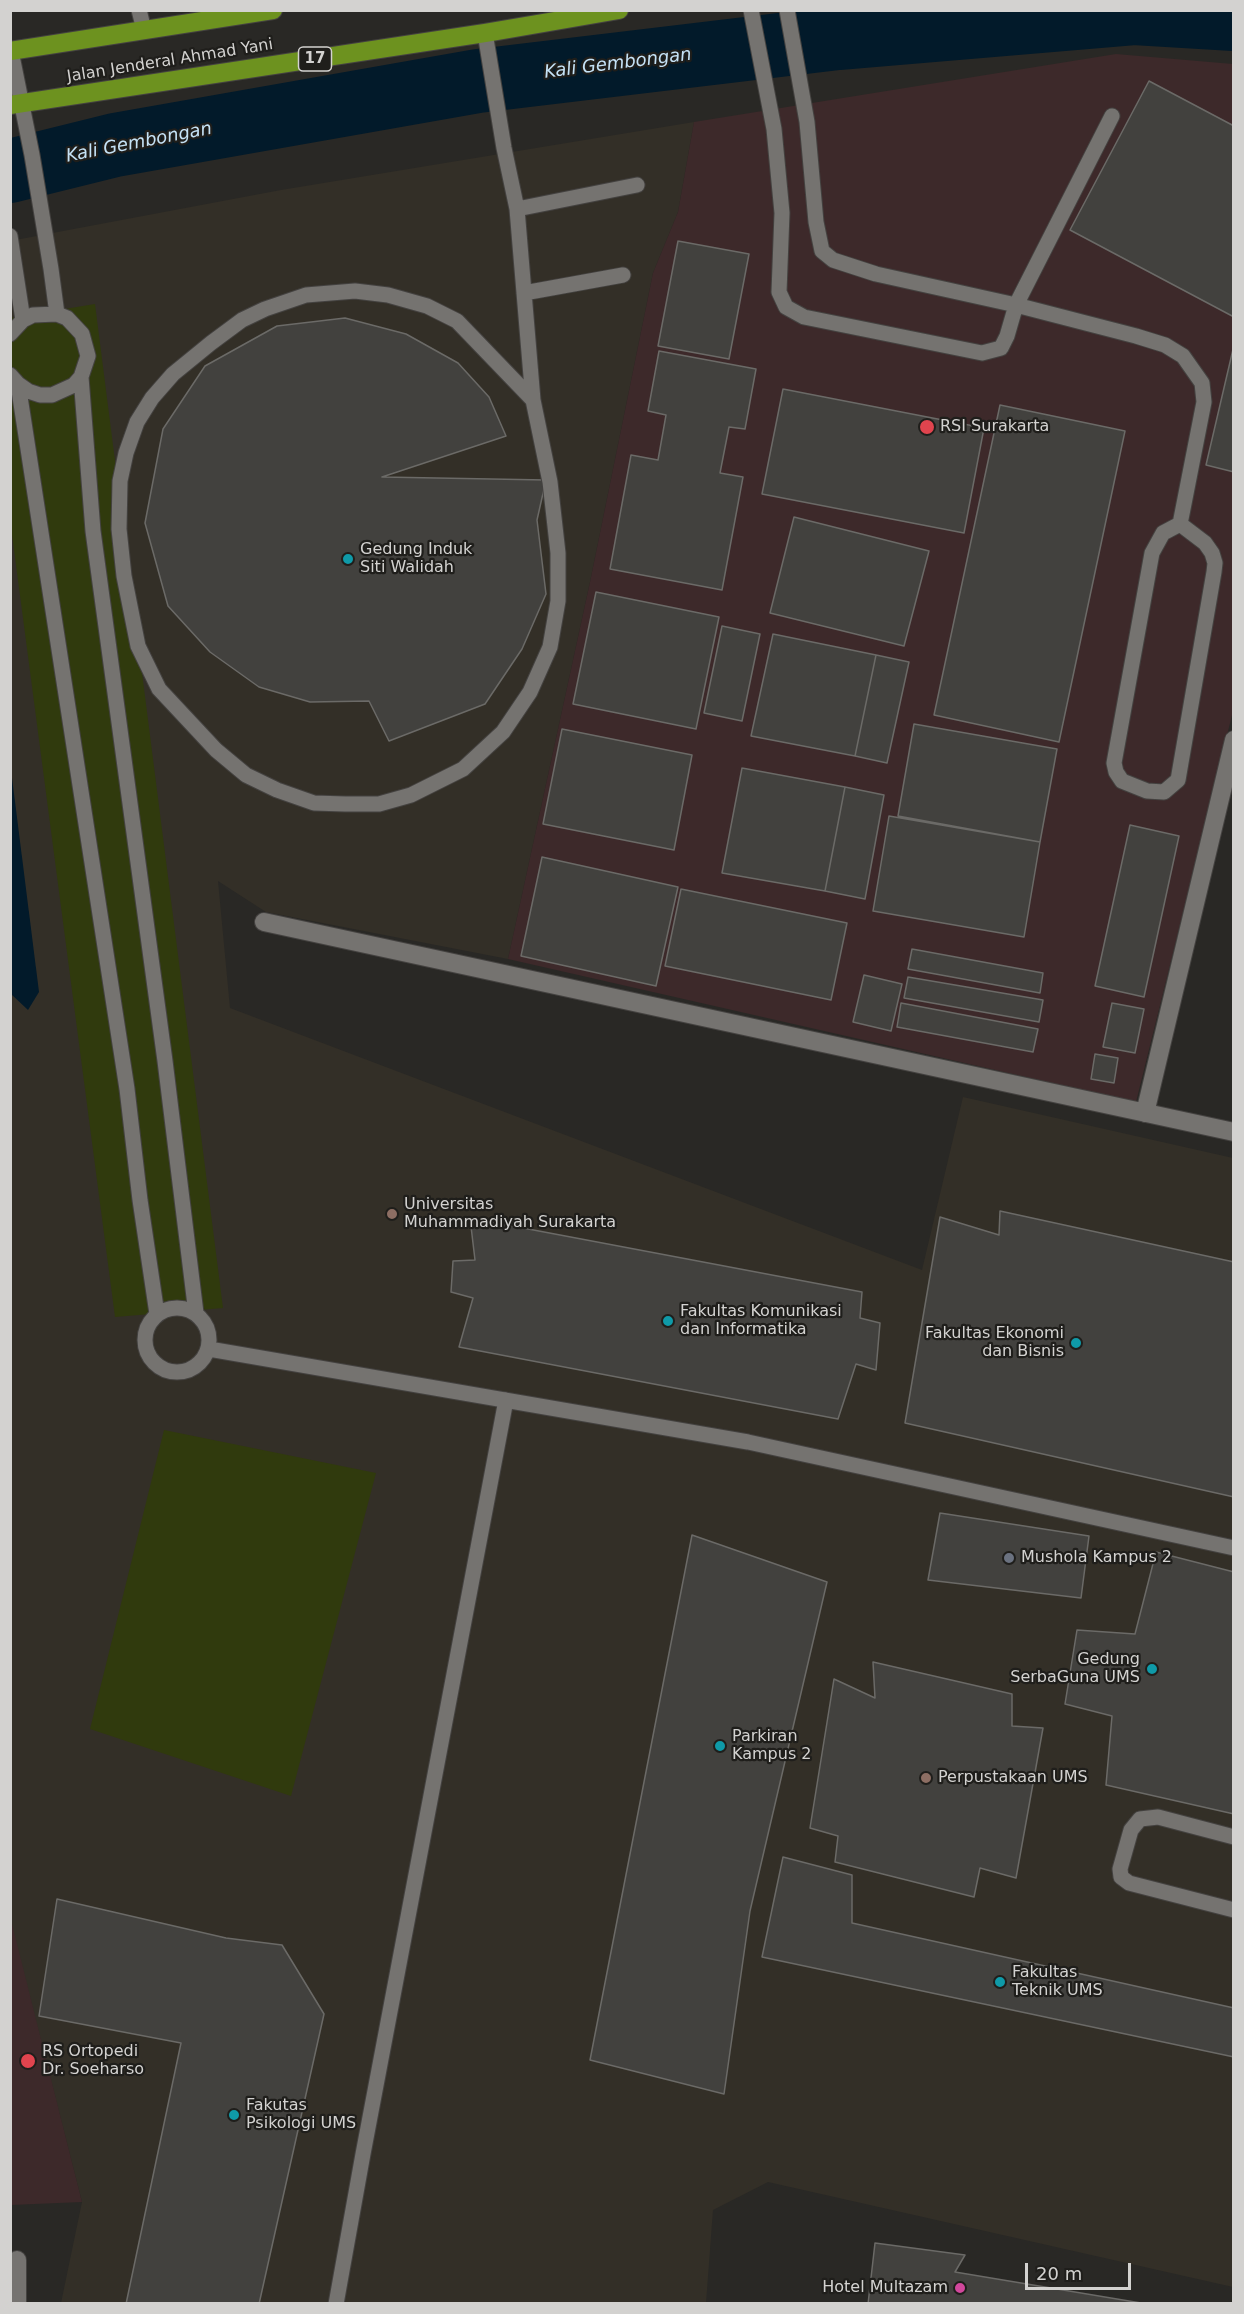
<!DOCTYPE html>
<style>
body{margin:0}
#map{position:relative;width:1244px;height:2314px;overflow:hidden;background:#292825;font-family:"DejaVu Sans",sans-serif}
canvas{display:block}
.frame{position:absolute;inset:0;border:12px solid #d3d2d0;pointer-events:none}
.scale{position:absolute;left:1025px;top:2263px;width:106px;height:27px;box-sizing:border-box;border:3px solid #d3d2d0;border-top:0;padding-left:8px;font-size:18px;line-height:21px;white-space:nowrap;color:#d3d2d0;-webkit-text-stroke:4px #1f1e1b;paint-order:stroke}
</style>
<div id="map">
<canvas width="1244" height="2314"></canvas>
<div class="frame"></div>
<div class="scale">20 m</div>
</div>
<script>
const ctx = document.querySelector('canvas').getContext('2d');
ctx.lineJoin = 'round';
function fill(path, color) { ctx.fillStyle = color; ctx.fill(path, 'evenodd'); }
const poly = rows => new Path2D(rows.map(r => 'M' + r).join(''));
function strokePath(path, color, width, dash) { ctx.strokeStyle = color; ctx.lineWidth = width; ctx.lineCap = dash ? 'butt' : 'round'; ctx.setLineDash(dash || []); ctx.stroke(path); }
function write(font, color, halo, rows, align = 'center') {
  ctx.font = font + ' "DejaVu Sans",sans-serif'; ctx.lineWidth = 4.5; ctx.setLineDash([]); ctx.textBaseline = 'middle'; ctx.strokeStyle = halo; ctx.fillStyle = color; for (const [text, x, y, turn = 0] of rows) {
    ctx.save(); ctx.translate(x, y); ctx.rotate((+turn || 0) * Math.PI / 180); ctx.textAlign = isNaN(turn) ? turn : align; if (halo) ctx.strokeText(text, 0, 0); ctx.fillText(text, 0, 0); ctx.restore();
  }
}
const built = poly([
 [694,122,678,212,653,273,590,582,508,959,266,912,218,881,230,1008,922,1270,963,1097,1233,1158,1233,2287,768,2182,713,2210,706,2303,61,2303,82,2202,10,1920,10,241,281,190]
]);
const medical = poly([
 [1116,54,1233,64,1233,711,1136,1102,508,959,590,582,653,273,678,212,694,122],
 [11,1920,82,2202,11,2205]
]);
const green = poly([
 [95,304,223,1308,115,1317,11,527,10,318],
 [164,1430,376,1473,291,1796,90,1729]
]);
const water = poly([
 [11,770,39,992,28,1010,11,994]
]);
const river = poly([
 [10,171,115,145,478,81,838,38,1134,13,1234,19]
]);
const building = poly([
 [1149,81,1234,126,1234,317,1070,230,1149,81],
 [678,241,749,254,729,359,658,346,678,241],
 [345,318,406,334,458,363,489,397,506,436,382,477,546,480,537,520,546,594,522,649,485,704,389,741,369,701,310,702,259,687,210,652,168,606,145,523,163,429,205,366,277,326,345,318],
 [1234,345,1234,472,1206,465,1234,345],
 [659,351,756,369,745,429,729,427,720,473,743,477,722,590,610,569,631,455,658,460,666,415,648,411,659,351],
 [783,389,984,428,964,533,762,494,783,389],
 [1000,405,1125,431,1059,742,934,715,1000,405],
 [794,517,929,551,904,646,770,613,794,517],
 [596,592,719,617,696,729,573,704,596,592],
 [722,626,760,634,742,721,704,713,722,626],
 [773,634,876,655,855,756,751,736,773,634],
 [876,655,909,662,887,763,855,756,876,655],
 [914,724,1057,749,1040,842,898,816,914,724],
 [562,729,692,755,674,850,543,824,562,729],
 [742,768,845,787,825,891,722,873,742,768],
 [845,787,884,795,865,899,825,891,845,787],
 [889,816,1040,842,1024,937,873,911,889,816],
 [1130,825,1179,836,1144,997,1095,986,1130,825],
 [542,857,678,887,656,986,521,956,542,857],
 [681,889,847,923,831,1000,665,966,681,889],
 [912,949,1043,973,1040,993,908,969,912,949],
 [864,975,902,984,891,1031,853,1022,864,975],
 [908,977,1043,1000,1039,1022,904,998,908,977],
 [901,1003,1038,1029,1033,1052,897,1027,901,1003],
 [1112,1003,1144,1009,1135,1053,1103,1047,1112,1003],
 [1095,1054,1118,1058,1114,1083,1091,1079,1095,1054],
 [1000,1211,1234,1262,1234,1497,905,1423,940,1217,999,1235,1000,1211],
 [470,1218,862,1292,860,1318,880,1323,876,1370,856,1364,838,1419,459,1347,473,1298,451,1292,453,1261,475,1260,470,1218],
 [940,1513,1089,1536,1081,1598,928,1580,940,1513],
 [692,1535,827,1582,750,1911,724,2094,590,2060,692,1535],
 [1156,1552,1234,1572,1234,1814,1106,1785,1112,1716,1065,1704,1077,1630,1135,1634,1156,1552],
 [873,1662,1012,1694,1012,1726,1043,1728,1016,1878,980,1868,974,1897,835,1862,838,1836,810,1828,834,1679,875,1698,873,1662],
 [783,1857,852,1875,852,1923,1234,2008,1234,2057,762,1957,783,1857],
 [57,1899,226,1938,282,1945,324,2014,259,2304,126,2304,181,2043,39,2016,57,1899],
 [875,2243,965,2255,955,2272,1147,2304,868,2304,875,2243]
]);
const lane = poly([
 [139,10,144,30],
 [751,10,774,129,782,213,779,292,786,307,804,317,982,353,1001,348,1007,336,1016,305,1112,116],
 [787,10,807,122,816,222,822,251,833,260,876,274,1016,305,1136,336,1165,345,1183,356,1202,383,1204,402,1180,524],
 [485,33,504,148,517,209,533,400,550,482,558,553,558,601,550,647,530,692,503,732,463,769,411,795,379,804,345,804,314,803,277,790,246,775,216,750,159,689,138,646,124,576,119,529,120,481,126,453,137,422,152,398,173,374,211,343,242,320,265,309,306,295,355,291,388,295,427,306,457,321,533,400],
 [11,51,32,155,51,269,57,314],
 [517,209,637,185],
 [10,236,23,320],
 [524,293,623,275],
 [10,334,23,320,33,315,57,314,67,318,82,334,88,356,81,377,74,385,52,395,40,395,28,391,18,384,10,375],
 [81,377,93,531,165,1061,196,1313],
 [18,384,127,1089,140,1200,157,1314],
 [1180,524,1205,543,1212,553,1215,563,1214,572,1178,780,1164,792,1147,791,1122,781,1116,772,1114,763,1152,553,1163,533,1180,524],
 '145 1340a32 32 0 1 1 64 0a32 32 0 1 1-64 0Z',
 [209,1349,748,1442,1234,1548],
 [1234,1837,1158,1817,1140,1819,1131,1830,1120,1869,1121,1877,1129,1883,1234,1910],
 [336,2304,363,2154,506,1400]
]);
const street = poly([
 [264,922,1234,1132],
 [1145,1113,1234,740],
 [17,2304,17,2260]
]);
const highway = poly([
 [10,51,273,10],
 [10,105,485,33,619,10]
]);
const markers = [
 [927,427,8,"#e0444e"],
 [348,559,6,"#0f9aa8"],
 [392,1214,6,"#8d6e63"],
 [668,1321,6,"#0f9aa8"],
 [1076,1343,6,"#0f9aa8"],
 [1009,1558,6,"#6b7280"],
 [1152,1669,6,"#0f9aa8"],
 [720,1746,6,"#0f9aa8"],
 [926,1778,6,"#8d6e63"],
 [1000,1982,6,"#0f9aa8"],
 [28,2061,8,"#e0444e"],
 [234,2115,6,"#0f9aa8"],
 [960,2288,6,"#d1479c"]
];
const shields = [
 [315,59,33]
];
const shieldNames = [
 ["17",315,59]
];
const streetNames = [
 ["Jalan Jenderal Ahmad Yani",170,61,-9]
];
const poiNames = [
 ["RSI Surakarta",940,427],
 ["Gedung Induk",360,550],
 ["Siti Walidah",360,568],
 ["Universitas",404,1205],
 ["Muhammadiyah Surakarta",404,1223],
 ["Fakultas Komunikasi",680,1312],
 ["dan Informatika",680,1330],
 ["Fakultas Ekonomi",1064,1334,"right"],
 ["dan Bisnis",1064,1352,"right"],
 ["Mushola Kampus 2",1021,1558],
 ["Gedung",1140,1660,"right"],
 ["SerbaGuna UMS",1140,1678,"right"],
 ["Parkiran",732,1737],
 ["Kampus 2",732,1755],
 ["Perpustakaan UMS",938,1778],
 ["Fakultas",1012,1973],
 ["Teknik UMS",1012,1991],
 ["RS Ortopedi",42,2052],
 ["Dr. Soeharso",42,2070],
 ["Fakutas",246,2106],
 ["Psikologi UMS",246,2124],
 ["Hotel Multazam",948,2288,"right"]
];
const waterNames = [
 ["Kali Gembongan",618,64,-7],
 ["Kali Gembongan",139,143,-11]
];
fill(built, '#332f27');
fill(medical, '#3d292a');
fill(green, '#303a0d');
fill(water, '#021a2a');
strokePath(river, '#021a2a', 64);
fill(building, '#42413e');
strokePath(building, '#6b6a67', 1.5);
strokePath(lane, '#444240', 17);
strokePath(street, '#444240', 20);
strokePath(highway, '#444240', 20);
strokePath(lane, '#757370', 15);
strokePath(street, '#757370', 18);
strokePath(highway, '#6d921f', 18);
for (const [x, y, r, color] of markers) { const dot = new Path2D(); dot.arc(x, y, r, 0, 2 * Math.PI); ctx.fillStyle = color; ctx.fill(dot); strokePath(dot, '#1f1e1b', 2); }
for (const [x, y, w] of shields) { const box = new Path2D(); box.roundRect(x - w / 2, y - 12, w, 24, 4.5); ctx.fillStyle = '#1f1e1b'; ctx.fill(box); strokePath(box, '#d3d2d0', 1.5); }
write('bold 15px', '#d3d2d0', null, shieldNames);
write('16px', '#d3d2d0', '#1f1e1b', streetNames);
write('16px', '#d3d2d0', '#1f1e1b', poiNames, 'left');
write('italic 18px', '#c5e2f6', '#1f1e1b', waterNames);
</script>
